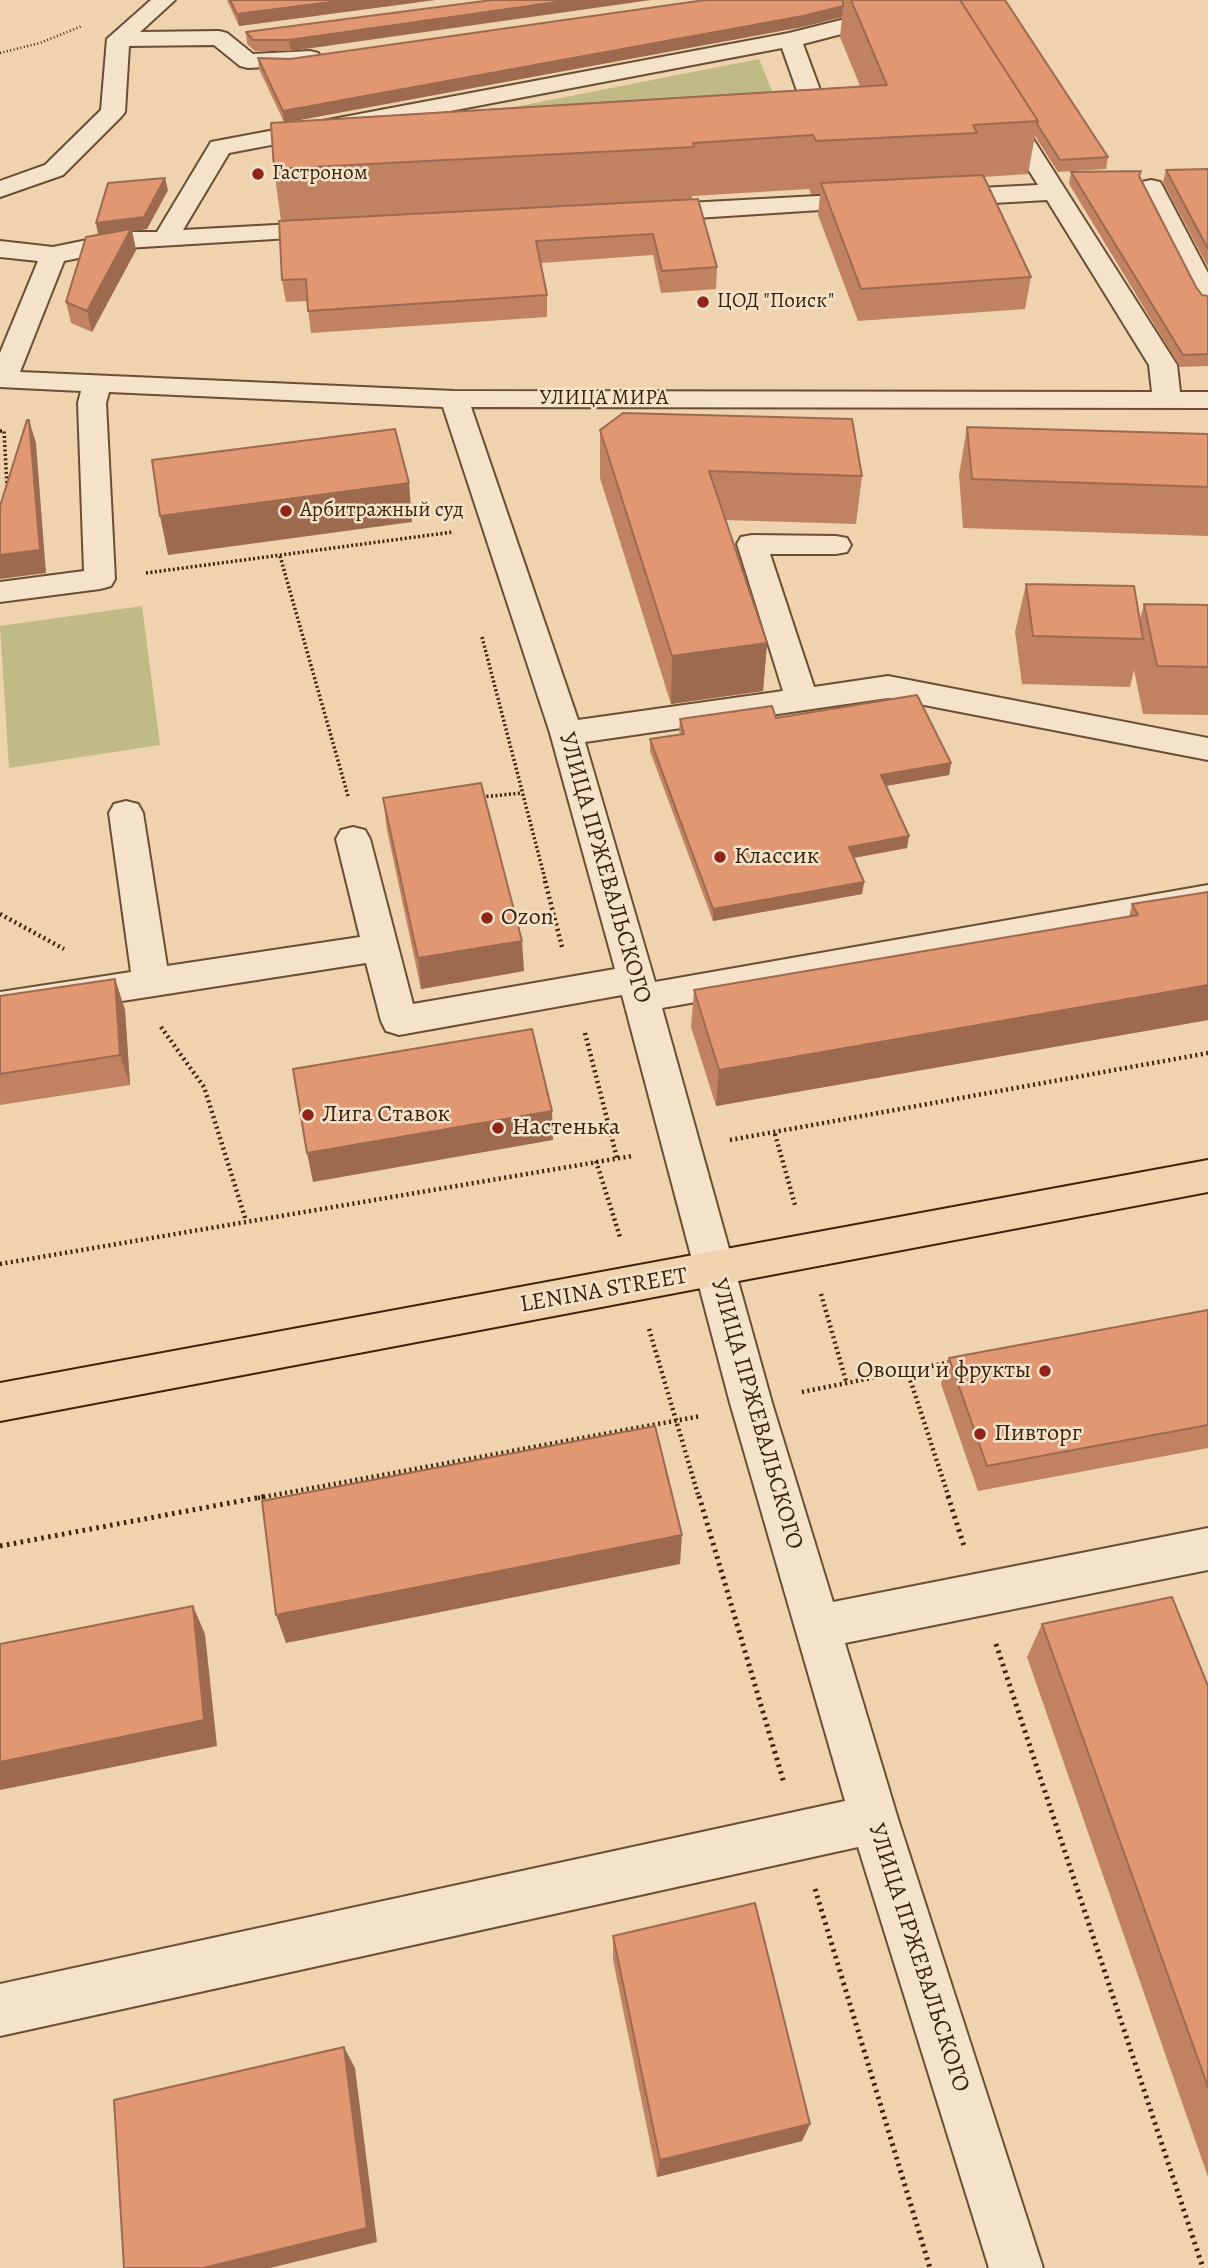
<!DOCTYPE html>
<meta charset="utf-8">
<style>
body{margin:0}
canvas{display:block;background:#eed3ae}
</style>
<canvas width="1208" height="2268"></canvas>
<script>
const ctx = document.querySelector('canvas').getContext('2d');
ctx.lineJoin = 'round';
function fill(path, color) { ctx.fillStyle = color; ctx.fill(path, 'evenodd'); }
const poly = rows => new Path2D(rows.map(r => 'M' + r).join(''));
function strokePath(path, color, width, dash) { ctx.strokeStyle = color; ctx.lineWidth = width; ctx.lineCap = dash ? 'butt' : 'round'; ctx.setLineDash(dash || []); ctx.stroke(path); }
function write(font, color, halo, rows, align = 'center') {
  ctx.font = font + ' Alegreya,serif'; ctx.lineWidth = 5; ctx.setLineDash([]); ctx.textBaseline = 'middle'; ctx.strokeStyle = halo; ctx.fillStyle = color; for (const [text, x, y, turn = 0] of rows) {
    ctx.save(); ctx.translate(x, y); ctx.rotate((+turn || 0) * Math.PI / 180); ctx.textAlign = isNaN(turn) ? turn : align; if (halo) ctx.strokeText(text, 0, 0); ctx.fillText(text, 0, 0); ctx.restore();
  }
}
const green = poly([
 [759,59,781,113,351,139],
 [142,606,160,745,9,768,0,626]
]);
const pathFar3 = poly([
 [0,53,40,43,82,26]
]);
const pathFar2 = poly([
 [0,431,4,431,7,486],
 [280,556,348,796],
 [146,573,453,532],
 [482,637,546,883],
 [482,797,522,793]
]);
const pathFar1 = poly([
 [545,881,562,947],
 [0,914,64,949],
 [161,1027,204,1087,246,1221],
 [585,1033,617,1158],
 [775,1134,795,1205],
 [730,1140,1208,1053],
 [596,1161,620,1237],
 [0,1264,632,1156],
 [821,1294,846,1381],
 [649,1329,699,1498],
 [907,1370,949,1498],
 [802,1392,951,1362],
 [258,1498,701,1416]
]);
const path = poly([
 [699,1496,784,1783],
 [948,1496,964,1546],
 [0,1546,267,1496],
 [996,1644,1203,2268],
 [815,1889,930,2268]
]);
const minor = poly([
 [151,0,175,0,140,32,219,31,227,33,253,54,310,51,318,53,322,58,318,63,310,65,248,68,240,66,214,45,129,46,125,112,121,117,63,175,0,197,0,181,45,165,101,110,107,39,151,0],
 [892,15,903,22,900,27,853,31,803,44,833,125,829,130,821,132,805,133,797,131,793,126,797,121,807,119,782,48,229,153,183,230,331,222,340,225,344,230,340,235,126,248,64,261,20,372,454,391,1152,392,1149,365,1047,200,940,206,931,203,927,198,931,193,940,190,1038,185,992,112,996,107,1004,105,1012,107,1016,112,1177,365,1180,392,1208,392,1208,408,471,407,578,720,783,691,737,544,741,537,752,535,836,536,847,538,851,545,847,552,836,554,770,554,814,687,888,676,1208,738,1208,760,888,698,585,742,655,982,1208,885,1208,911,662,1008,772,1403,833,1602,1208,1528,1208,1570,845,1643,898,1819,1043,2268,989,2268,858,1847,0,2036,0,1984,845,1801,730,1403,622,995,399,1035,386,1031,381,1021,366,963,0,1020,0,992,131,972,109,813,114,804,126,801,138,804,143,813,167,966,360,937,336,839,341,830,353,827,365,830,370,839,413,1004,615,969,550,733,443,407,109,392,106,403,115,579,111,586,100,589,0,602,0,582,84,571,78,403,81,391,0,387,0,353,38,261,0,257,0,241,53,247,126,232,157,232,211,142,789,33,853,17,892,15],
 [1151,180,1160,182,1163,187,1208,273,1208,306,1199,304,1195,298,1139,187,1142,182,1151,180],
 [873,193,882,196,886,201,882,206,650,221,641,218,637,213,641,208,650,205,873,193]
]);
const major = poly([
 [1208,1160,1208,1192,0,1421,0,1383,1208,1160]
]);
const wall = poly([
 [227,0,435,0,239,26],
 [492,0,291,51,255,51,247,44,246,32],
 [705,0,1005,0,1108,157,1106,169,1058,172,1035,136,1028,174,984,177,1031,277,1025,309,858,321,818,215,820,194,811,194,809,189,692,196,692,200,717,267,716,289,661,293,653,255,541,263,547,295,547,317,311,333,307,301,286,302,282,280,281,221,274,169,284,122,259,69,258,58,290,59],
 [842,17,840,37,860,86,292,121,802,27],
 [1208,169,1208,267,1163,182,1166,170],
 [1141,171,1140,177,1196,287,1202,295,1208,296,1208,366,1180,367,1069,184,1071,172],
 [168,190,147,229,132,231,136,250,92,332,71,323,66,302,98,235],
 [967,427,1208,434,1208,536,963,528,959,475],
 [600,430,862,476,856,524,725,520,767,643,763,691,671,704,600,478],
 [1026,584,1140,619,1144,604,1208,605,1208,715,1143,714,1134,670,1130,687,1022,684,1015,632],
 [776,718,951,763,949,775,886,786,907,848,853,858,864,882,862,894,713,921,650,751,650,739,680,734,679,731,680,719],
 [383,798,524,971,421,989,387,830],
 [1208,892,1208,1020,716,1106,691,1027,694,990,1129,917,1132,904],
 [115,979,125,1010,130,1085,0,1105,0,996],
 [1208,1310,1208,1448,978,1491,941,1384,949,1358],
 [1042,1624,1208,1686,1208,2177,1027,1657],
 [613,1936,810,2124,802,2141,657,2177,613,1960]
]);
const shadedWall = poly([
 [347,0,435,0,239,26,237,14],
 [571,0,651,0,291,51,289,40],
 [843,6,842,17,802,27,284,123,283,111],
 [165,178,168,190,147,229,132,231,136,250,92,332,87,311,98,235,96,223],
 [29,420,36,443,46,573,0,579,0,555],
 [409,483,412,522,168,555,160,516],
 [767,643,763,691,671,704,672,656],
 [951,763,949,775,879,787,881,775],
 [909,836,907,848,847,859,849,847],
 [864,882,862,894,713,921,713,909],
 [522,941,524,971,421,989,418,958],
 [115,979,125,1010,130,1085,120,1055],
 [1208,985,1208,1020,716,1106,719,1070],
 [552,1111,553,1140,313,1182,307,1153],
 [682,1535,680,1564,286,1643,276,1615],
 [193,1606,205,1634,217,1746,0,1790,0,1762],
 [344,2047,355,2068,377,2242,270,2268,203,2268],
 [810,2124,802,2141,657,2177,660,2160]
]);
const building = poly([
 [230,0,347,0,237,14,230,0],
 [492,0,571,0,289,40,253,40,246,32,492,0],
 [705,0,843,0,843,6,803,16,283,111,258,58,290,59,705,0],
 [851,0,960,0,1038,121,973,125,977,133,816,141,813,135,693,143,694,147,274,169,271,123,887,85,851,0],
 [960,0,1005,0,1108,157,1060,160,1037,124,1038,121,960,0],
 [1208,169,1208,249,1166,170,1208,169],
 [1141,171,1139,176,1196,287,1202,295,1208,296,1208,354,1183,355,1071,172,1141,171],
 [983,175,1031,277,861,289,821,183,983,175],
 [165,178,144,217,96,223,108,183,165,178],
 [698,199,717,267,662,271,653,234,536,241,547,295,308,311,306,279,282,280,279,221,698,199],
 [131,229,87,311,66,302,86,237,131,229],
 [623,413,852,419,862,476,709,471,767,643,672,656,600,430,623,413],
 [27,420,29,420,40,550,0,555,0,506,27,420],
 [967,427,1208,434,1208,487,972,479,967,427],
 [395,429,409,483,160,516,152,460,395,429],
 [1026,584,1134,586,1143,639,1033,636,1026,584],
 [1144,604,1208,605,1208,667,1157,666,1144,604],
 [917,695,951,763,881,775,909,836,849,847,864,882,713,909,650,739,684,734,680,719,772,706,776,718,917,695],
 [481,783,522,941,418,958,383,798,481,783],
 [1208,892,1208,985,719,1070,694,990,1138,915,1132,904,1208,892],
 [115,979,120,1055,0,1074,0,996,115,979],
 [532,1029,552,1111,307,1153,293,1069,532,1029],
 [1208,1310,1208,1425,987,1466,949,1358,1208,1310],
 [655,1426,682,1535,276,1615,262,1501,655,1426],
 [1172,1597,1208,1686,1208,2087,1042,1624,1172,1597],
 [193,1606,204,1720,0,1762,0,1644,193,1606],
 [755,1903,810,2124,660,2160,613,1936,755,1903],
 [344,2047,367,2228,203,2268,124,2268,114,2100,344,2047]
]);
const markers = [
 [258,174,7,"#8f2418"],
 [703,302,7,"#8f2418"],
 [286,511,7,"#8f2418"],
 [720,857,7,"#8f2418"],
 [487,918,7,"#8f2418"],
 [308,1115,7,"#8f2418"],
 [498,1128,7,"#8f2418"],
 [1045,1371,7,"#8f2418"],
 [980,1434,7,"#8f2418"]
];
const farPoinames = [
 ["Гастроном",272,174],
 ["ЦОД \"Поиск\"",717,302],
 ["Арбитражный суд",300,511]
];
const farStreetnames = [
 ["УЛИЦА МИРА",604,399]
];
const poiNames = [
 ["Классик",734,857],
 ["Ozon",501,918],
 ["Лига Ставок",322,1115],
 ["Настенька",512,1128],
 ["Овощи и фрукты",1031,1371,"right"],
 ["Пивторг",994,1434]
];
const streetNames = [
 ["УЛИЦА ПРЖЕВАЛЬСКОГО",604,868,74],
 ["LENINA STREET",604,1291,-10],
 ["УЛИЦА ПРЖЕВАЛЬСКОГО",756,1414,74],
 ["УЛИЦА ПРЖЕВАЛЬСКОГО",918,1958,72]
];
fill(green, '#c0ba85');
strokePath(minor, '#684f33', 4);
strokePath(major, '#3c230a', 4);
strokePath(pathFar3, '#3c230a', 2.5, [1, 2.5]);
strokePath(pathFar2, '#3c230a', 3.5, [2, 2.5]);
strokePath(pathFar1, '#3c230a', 4.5, [2, 3.5]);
strokePath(path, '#3c230a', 5, [2.5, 4.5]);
fill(minor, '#f4e2ca');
fill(major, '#eed3ae');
fill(wall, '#c18262');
fill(shadedWall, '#9d6a50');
fill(building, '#e09772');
strokePath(building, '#9d6a50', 2);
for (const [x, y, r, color] of markers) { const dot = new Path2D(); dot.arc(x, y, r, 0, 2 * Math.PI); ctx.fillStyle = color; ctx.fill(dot); strokePath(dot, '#f4e2ca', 2.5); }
write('21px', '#3c230a', '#f4e2ca', farPoinames, 'left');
write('21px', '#3c230a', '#f4e2ca', farStreetnames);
write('24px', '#3c230a', '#f4e2ca', poiNames, 'left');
write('24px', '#3c230a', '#f4e2ca', streetNames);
</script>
